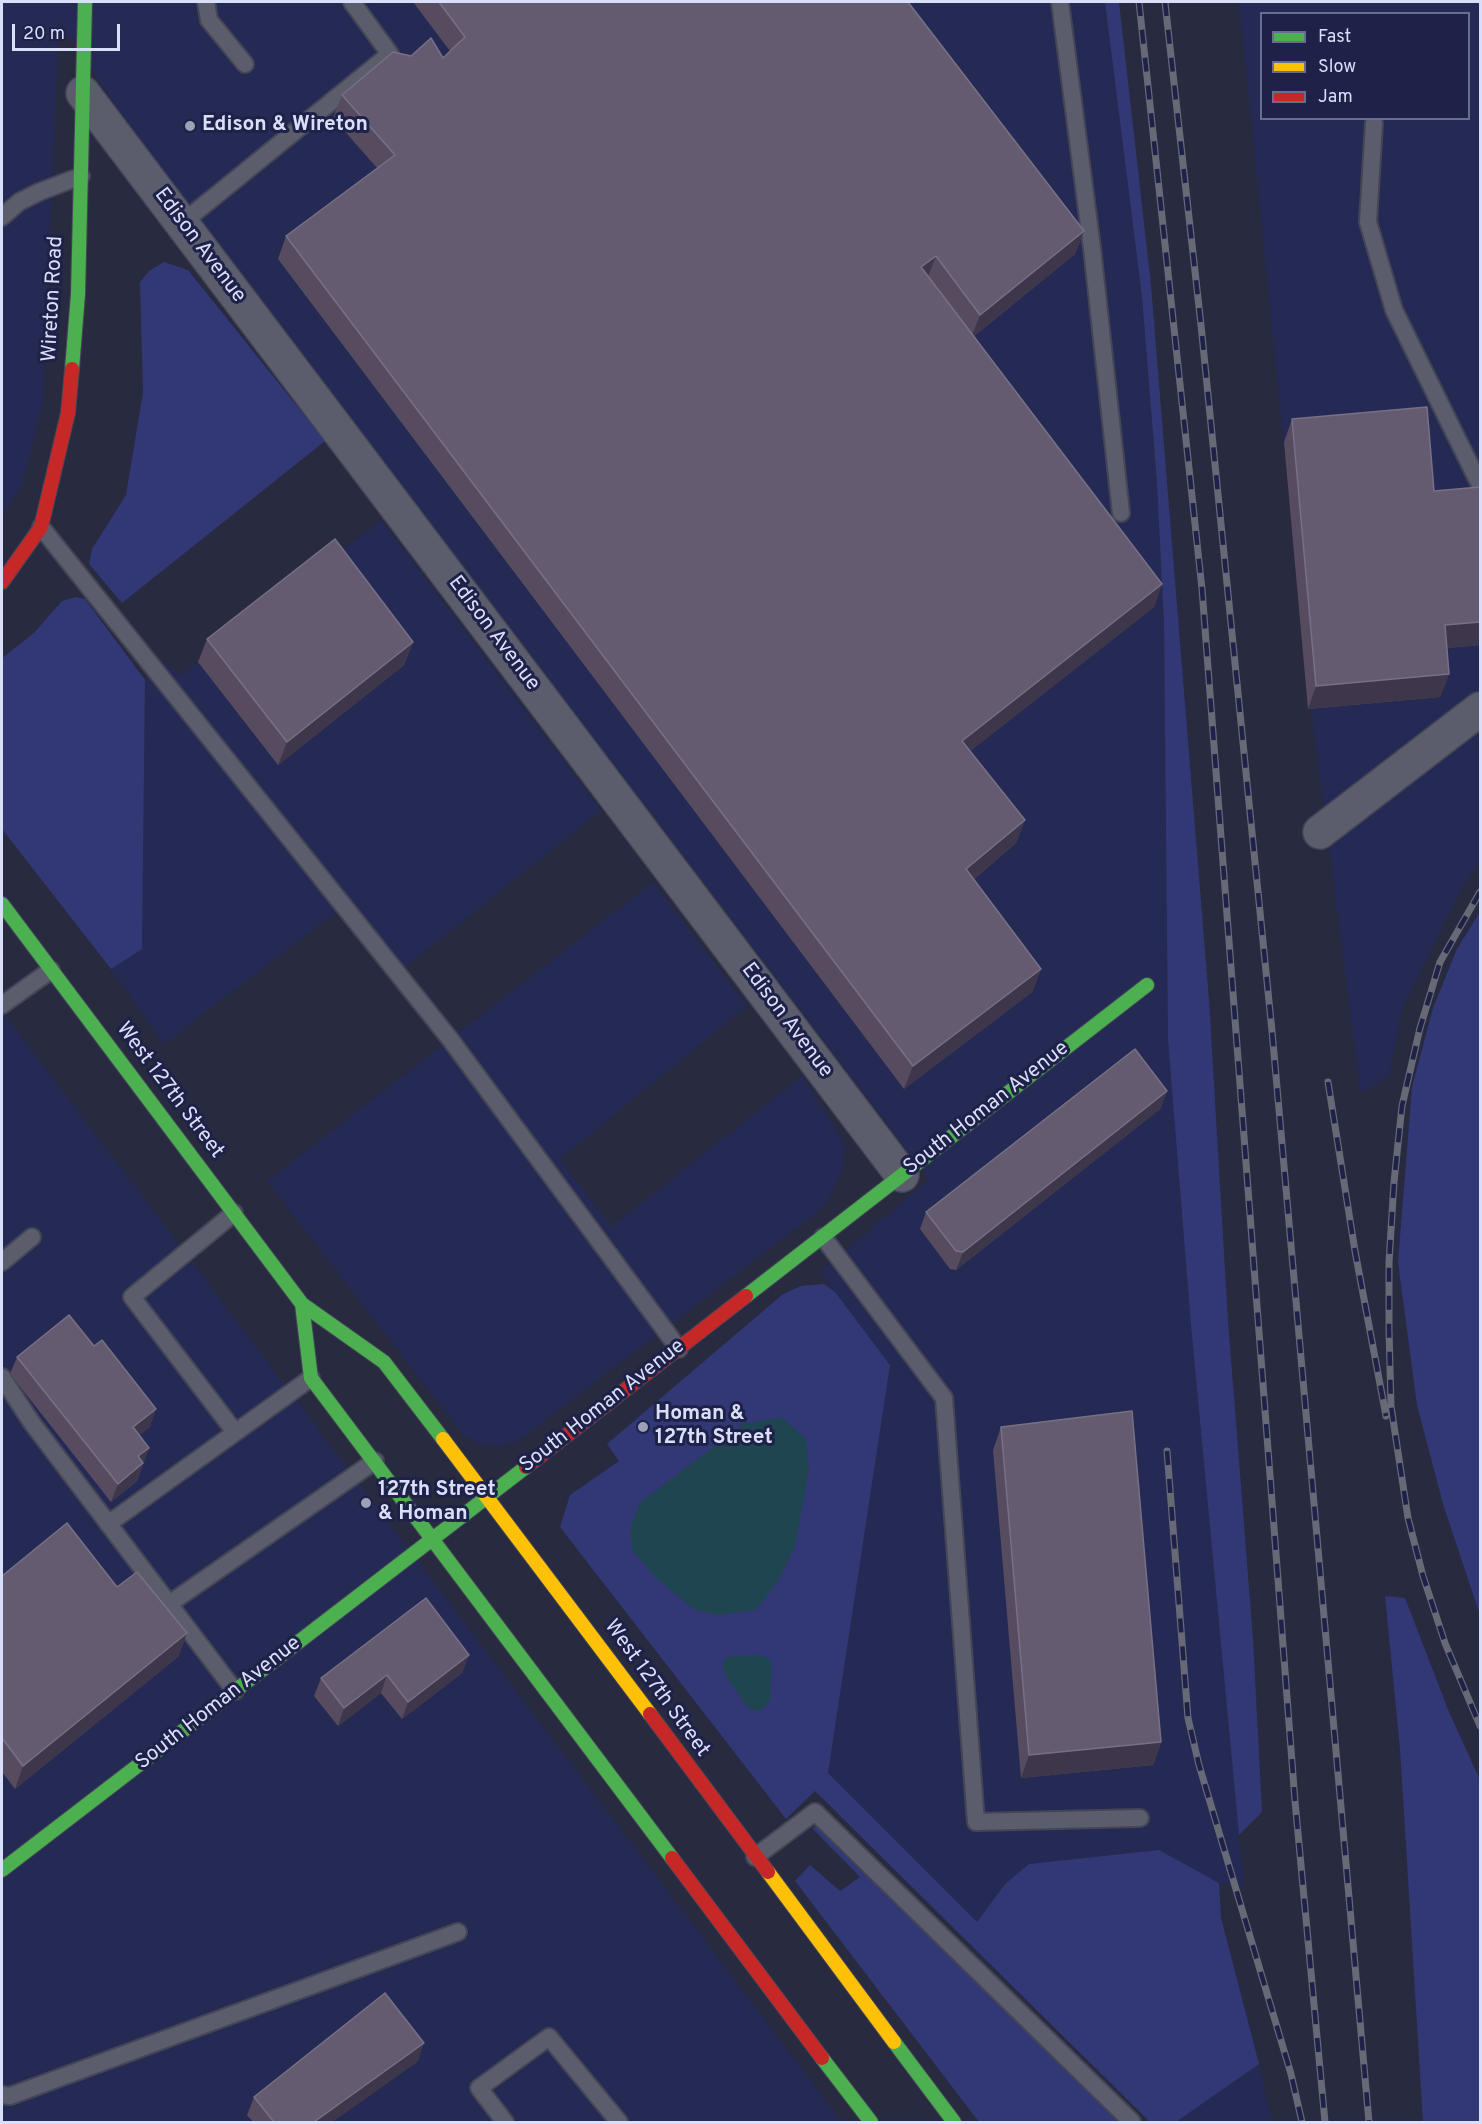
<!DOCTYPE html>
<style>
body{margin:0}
#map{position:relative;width:1482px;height:2124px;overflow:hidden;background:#282a3f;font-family:Overpass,sans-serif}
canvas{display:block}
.frame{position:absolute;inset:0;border:3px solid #dadff9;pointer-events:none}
.legend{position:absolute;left:1260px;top:12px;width:210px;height:108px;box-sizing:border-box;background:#1e2249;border:2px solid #696e8f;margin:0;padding:8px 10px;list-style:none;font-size:18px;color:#dadff9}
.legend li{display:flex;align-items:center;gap:12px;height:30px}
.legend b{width:30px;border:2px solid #696e8f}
.scale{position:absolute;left:12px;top:24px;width:108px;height:27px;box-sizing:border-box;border:3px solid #dadff9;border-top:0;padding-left:8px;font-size:18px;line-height:21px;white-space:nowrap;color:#dadff9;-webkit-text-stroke:4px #1e2249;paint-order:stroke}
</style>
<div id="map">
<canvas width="1482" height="2124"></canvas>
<div class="frame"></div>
<ul class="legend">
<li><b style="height:8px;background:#4caf50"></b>Fast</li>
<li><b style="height:8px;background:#ffc107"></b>Slow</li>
<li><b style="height:8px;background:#c62828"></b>Jam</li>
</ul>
<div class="scale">20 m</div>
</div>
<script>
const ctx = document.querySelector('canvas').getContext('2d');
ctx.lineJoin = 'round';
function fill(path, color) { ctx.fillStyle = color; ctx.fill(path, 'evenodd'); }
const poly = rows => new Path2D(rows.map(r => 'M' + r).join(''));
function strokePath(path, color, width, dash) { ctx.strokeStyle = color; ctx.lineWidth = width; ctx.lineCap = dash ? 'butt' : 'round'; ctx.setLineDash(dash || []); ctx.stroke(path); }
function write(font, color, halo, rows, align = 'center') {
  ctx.font = font + ' Overpass,sans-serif'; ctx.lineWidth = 6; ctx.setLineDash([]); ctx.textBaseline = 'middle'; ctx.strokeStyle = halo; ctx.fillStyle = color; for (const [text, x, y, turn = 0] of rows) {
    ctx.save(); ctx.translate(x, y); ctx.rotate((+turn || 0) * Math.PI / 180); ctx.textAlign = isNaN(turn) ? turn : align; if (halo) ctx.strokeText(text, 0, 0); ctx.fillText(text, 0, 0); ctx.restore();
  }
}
const built = poly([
 [2,2,1105,2,1142,297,1157,483,1164,623,1168,1040,1191,1325,1244,1886,1219,1883,1159,1850,1029,1864,1005,1884,977,1922,828,1773,890,1365,820,1272,929,1179,135,134,59,22,43,403,22,486,2,516],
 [1239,2,1480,2,1480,860,1460,891,1402,1009,1389,1076,1361,1094,1311,709],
 [1262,14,1468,14,1468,118,1262,118],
 [381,520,601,810,398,973,344,906,164,1044,111,969,142,949,145,680,167,664,180,676],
 [653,882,747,1006,560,1159,611,1227,802,1076,845,1144,843,1169,824,1207,518,1441,500,1446,479,1444,464,1436,267,1181],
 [2,1011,842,2122,2,2122],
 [1259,2064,1272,2122,1174,2122,1176,2122]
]);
const green = poly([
 [1105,2,1119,2,1151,285,1209,1000,1228,1321,1253,1639,1262,1812,1239,1835,1191,1325,1168,1040,1164,623,1157,483,1142,297],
 [164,262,188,270,325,441,122,603,89,564,92,549,126,495,143,392,140,282,149,271],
 [76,597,85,599,145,680,142,949,111,969,2,829,2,658,34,633,62,601],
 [1480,912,1480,1615,1443,1504,1417,1405,1398,1262,1412,1087,1433,1008,1457,949],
 [824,1284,835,1292,890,1365,828,1773,977,1922,1005,1884,1029,1864,1159,1850,1219,1883,1221,1918,1259,2064,1176,2122,1150,2122,815,1791,786,1819,560,1527,570,1495,619,1461,607,1444,783,1294,801,1286],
 [1385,1596,1405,1598,1449,1712,1480,1780,1480,2122,1423,2122,1400,1749],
 [819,1825,1118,2122,979,2122,795,1881,810,1865,840,1891,860,1877,812,1828]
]);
const water = poly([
 [781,1417,806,1439,809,1469,795,1546,778,1581,756,1610,719,1615,695,1610,656,1578,633,1551,630,1528,640,1503,743,1424],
 [761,1655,770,1660,772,1668,770,1700,762,1710,750,1710,730,1682,723,1669,723,1661,731,1656]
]);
const lane = poly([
 [206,2,209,20,245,64],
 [1060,2,1092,248,1121,513],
 [1374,123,1368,222,1394,310,1480,485],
 [2,217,19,202,39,192,81,176],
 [182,223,390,54,352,2],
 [41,527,450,1039,679,1349],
 [2,1005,51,970],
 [234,1213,132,1297,235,1432],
 [823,1237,944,1398,976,1822,1140,1818],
 [2,1262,32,1237],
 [2,1377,32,1423,235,1691],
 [108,1524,311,1378],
 [169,1604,375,1461],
 [755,1857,815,1812,1132,2122],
 [2,2095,10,2096,458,1932],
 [505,2122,479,2088,549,2037,619,2122]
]);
const street = poly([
 [83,93,902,1175],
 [1320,832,1480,709]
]);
const fast = poly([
 [72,369,78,294,85,2],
 [2,904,302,1304,384,1362,443,1439],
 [746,1296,1147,985],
 [302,1304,311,1378,672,1858],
 [2,1870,526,1467],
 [894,2042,954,2122],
 [822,2058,871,2122]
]);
const slow = poly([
 [443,1439,650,1714],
 [768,1872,894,2042]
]);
const jam = poly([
 [2,582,41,527,68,413,72,369],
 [526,1467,746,1296],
 [650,1714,768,1872],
 [672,1858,822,2058]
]);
const rail = poly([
 [1139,2,1202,589,1295,1801,1325,2122],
 [1165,2,1201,325,1272,1031,1369,2122],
 [1480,892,1440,962,1420,1028,1402,1106,1394,1182,1389,1262,1389,1329,1391,1406,1408,1518,1423,1576,1445,1643,1480,1726],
 [1328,1082,1355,1251,1386,1416],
 [1167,1451,1188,1718,1199,1765,1291,2074,1302,2122]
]);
const wall = poly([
 [413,2,908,2,1084,231,1075,254,974,336,1162,584,1154,607,970,751,1025,820,1016,843,974,879,1041,969,1032,992,904,1089,278,259,286,236,377,168,333,118,342,95,411,56,443,58,450,51],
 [1292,419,1434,491,1480,487,1480,645,1447,648,1449,674,1440,697,1308,709,1284,442],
 [207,639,413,642,404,665,278,765,198,662],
 [1167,1091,1160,1109,956,1270,950,1269,920,1229,926,1212],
 [17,1357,150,1427,139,1435,149,1448,137,1481,111,1502,10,1374],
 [1001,1427,1161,1742,1153,1765,1021,1778,993,1450],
 [2,1576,117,1587,179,1656,15,1789,2,1772],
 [469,1655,462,1673,402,1719,381,1693,338,1726,314,1696,321,1678],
 [418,2061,332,2122,253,2122,247,2115,254,2097]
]);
const shadedWall = poly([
 [1084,231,1075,254,971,338,980,315],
 [936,256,927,279,921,267],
 [1162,584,1154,607,954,764,962,741],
 [1480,622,1480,645,1436,649,1445,625],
 [413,642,404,665,278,765,287,742],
 [1449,674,1440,697,1308,709,1316,686],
 [1025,820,1016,843,958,892,966,869],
 [1041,969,1032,992,904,1089,913,1066],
 [1167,1091,1160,1109,956,1270,963,1252],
 [156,1409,150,1427,127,1445,133,1427],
 [149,1448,137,1481,111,1502,118,1484,138,1456],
 [187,1633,179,1656,15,1789,23,1766],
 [469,1655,462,1673,402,1719,408,1702],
 [387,1675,381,1693,338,1726,344,1708],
 [1161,1742,1153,1765,1021,1778,1029,1755],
 [424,2043,418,2061,332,2122,314,2122]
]);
const building = poly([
 [439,2,908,2,1084,231,980,315,936,256,921,267,1162,584,962,741,1025,820,966,869,1041,969,913,1066,286,236,395,155,342,95,393,52,411,56,431,38,443,58,465,37,439,2],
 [1427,407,1434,491,1480,487,1480,622,1445,625,1449,674,1316,686,1292,419,1427,407],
 [335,539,413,642,287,742,207,639,335,539],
 [1135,1049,1167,1091,963,1252,956,1251,926,1212,1135,1049],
 [69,1315,94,1346,102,1340,156,1409,133,1427,149,1448,138,1456,143,1463,118,1484,17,1357,69,1315],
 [1132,1411,1161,1742,1029,1755,1001,1427,1132,1411],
 [67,1523,117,1587,137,1572,187,1633,23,1766,2,1738,2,1576,67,1523],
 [426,1598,469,1655,408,1702,387,1675,344,1708,321,1678,426,1598],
 [385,1993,424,2043,314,2122,274,2122,254,2097,385,1993]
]);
const markers = [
 [190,126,6,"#9ca0b8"],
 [643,1427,6,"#9ca0b8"],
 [366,1503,6,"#9ca0b8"]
];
const poiNames = [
 ["Edison & Wireton",202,126],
 ["Homan &",655,1415],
 ["127th Street",655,1439],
 ["127th Street",378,1491],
 ["& Homan",378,1515]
];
const streetNames = [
 ["Edison Avenue",199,246,53],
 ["Wireton Road",54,299,-87],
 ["Edison Avenue",493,634,53],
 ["Edison Avenue",786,1021,53],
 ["West 127th Street",169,1091,53],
 ["South Homan Avenue",987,1109,-38],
 ["South Homan Avenue",603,1407,-38],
 ["West 127th Street",656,1689,54],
 ["South Homan Avenue",219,1704,-38]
];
fill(built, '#252a54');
fill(green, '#323875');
fill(water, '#1f4550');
strokePath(lane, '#444557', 20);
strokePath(street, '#444557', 36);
strokePath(fast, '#444557', 16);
strokePath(slow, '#444557', 16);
strokePath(jam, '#444557', 16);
strokePath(lane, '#5b5d6d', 16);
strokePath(street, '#5b5d6d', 33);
strokePath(fast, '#4caf50', 14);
strokePath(slow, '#ffc107', 14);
strokePath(jam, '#c62828', 14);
strokePath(rail, '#676977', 7);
strokePath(rail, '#1e2249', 4.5, [14]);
fill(wall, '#574b60');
fill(shadedWall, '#3e374c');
fill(building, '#655b71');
strokePath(building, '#777086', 1.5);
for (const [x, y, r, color] of markers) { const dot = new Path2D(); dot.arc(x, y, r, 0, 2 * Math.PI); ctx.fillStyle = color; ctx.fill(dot); strokePath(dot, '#1e2249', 2); }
write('bold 21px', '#dadff9', '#1e2249', poiNames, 'left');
write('21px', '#dadff9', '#1e2249', streetNames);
</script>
